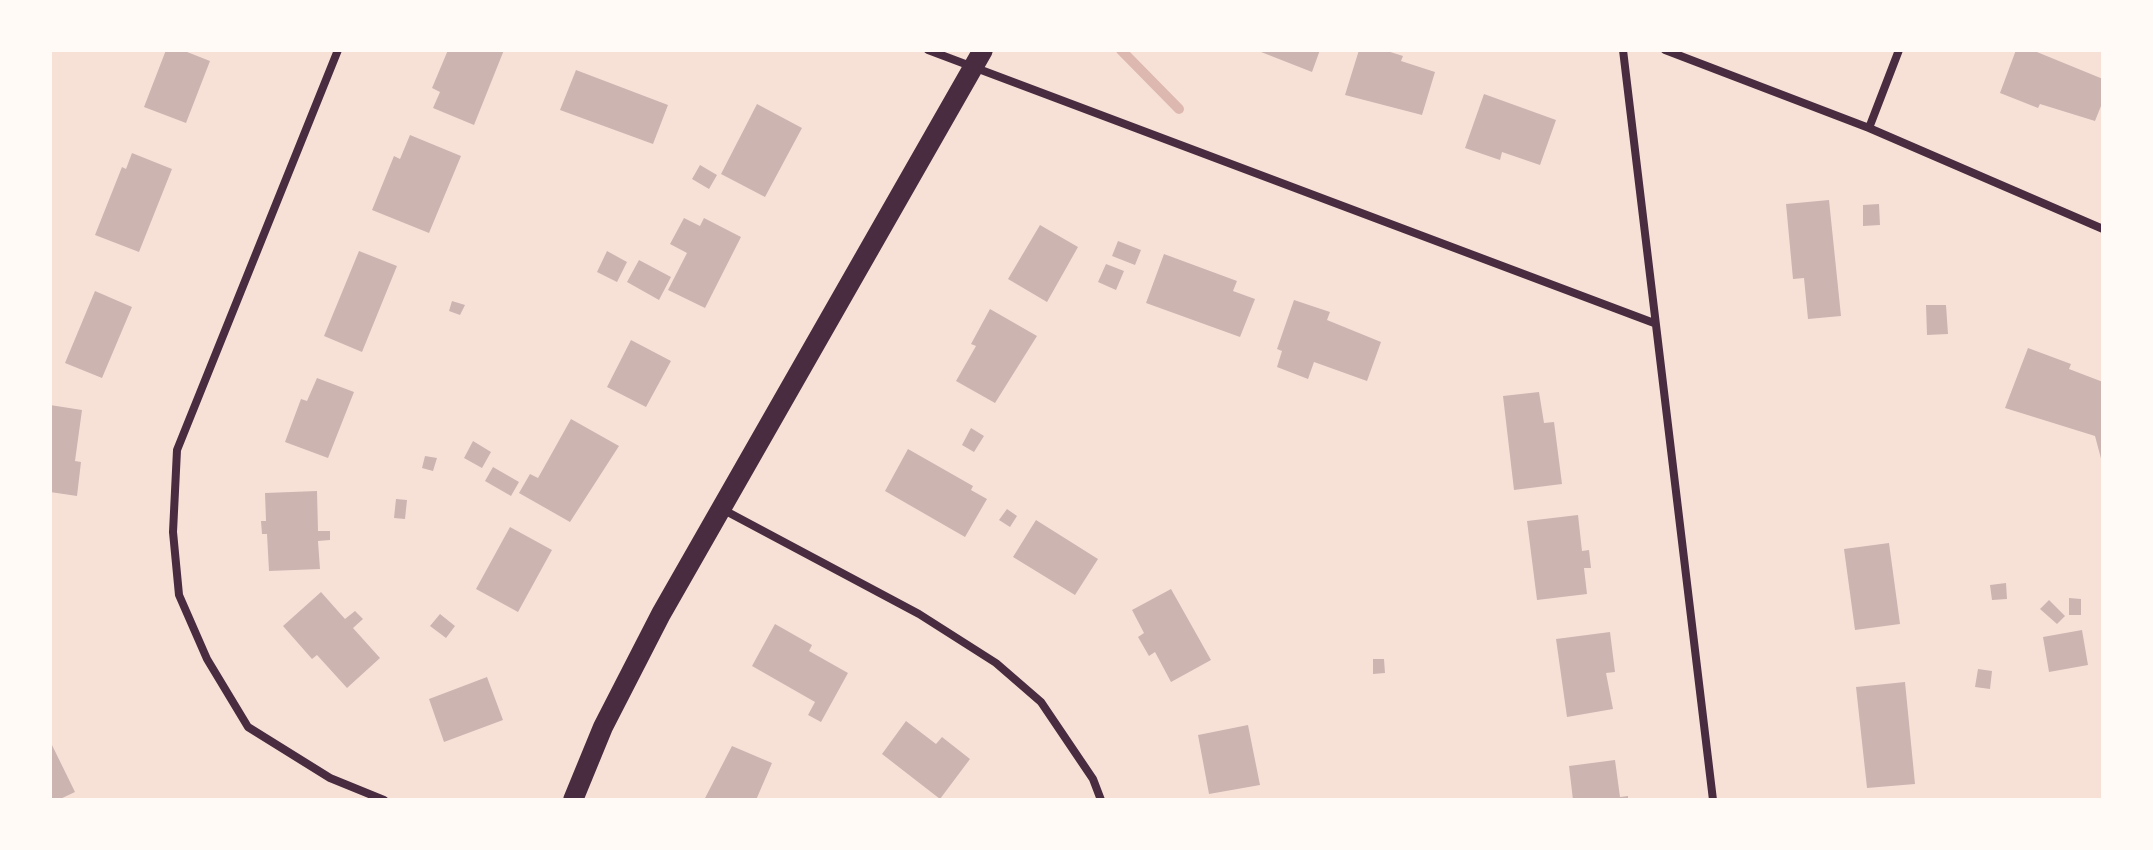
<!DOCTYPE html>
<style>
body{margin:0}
#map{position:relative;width:2153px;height:850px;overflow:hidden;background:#f7e1d7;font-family:"Exo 2",sans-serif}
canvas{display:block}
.frame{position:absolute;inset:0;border:52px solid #fffaf5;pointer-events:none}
</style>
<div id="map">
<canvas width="2153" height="850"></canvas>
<div class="frame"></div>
</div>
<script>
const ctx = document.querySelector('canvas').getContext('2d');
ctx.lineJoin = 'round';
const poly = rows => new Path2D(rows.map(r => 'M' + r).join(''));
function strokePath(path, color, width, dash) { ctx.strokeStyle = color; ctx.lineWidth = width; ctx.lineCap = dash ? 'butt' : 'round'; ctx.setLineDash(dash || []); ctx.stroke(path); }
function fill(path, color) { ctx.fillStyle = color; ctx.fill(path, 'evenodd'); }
const stream = poly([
 [1121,50,1179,109]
]);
const building = poly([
 [166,50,182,50,210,61,186,123,144,107],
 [448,50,504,50,474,125,433,108,440,92,432,88],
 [1256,50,1320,50,1312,72],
 [1359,50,1384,50,1403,56,1401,61,1435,72,1422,115,1345,95],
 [2016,50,2032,50,2103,79,2103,101,2095,121,2040,104,2038,108,2000,93],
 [576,70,668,105,653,144,560,110],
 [1484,94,1556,120,1540,165,1502,152,1500,160,1465,148],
 [757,104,802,128,765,197,721,174],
 [410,135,461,156,429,233,372,210,394,156,400,159],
 [132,153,172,169,139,252,95,235,122,167,126,169],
 [700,165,717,175,709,189,692,179],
 [1829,200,1841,316,1808,319,1804,278,1793,279,1786,204],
 [1879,204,1880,225,1863,226,1863,205],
 [684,218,700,226,704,218,741,237,705,308,668,290,687,253,670,244],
 [1040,225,1078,247,1047,302,1008,279],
 [1118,241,1141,250,1135,265,1112,256],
 [359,251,397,266,362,352,324,336],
 [607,251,627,262,617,282,597,272],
 [1164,254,1237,281,1233,291,1255,299,1240,337,1146,303],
 [639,260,671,277,659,300,627,282],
 [1106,264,1124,271,1116,290,1098,282],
 [95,291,132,307,102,378,65,363],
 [1294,300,1330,312,1327,320,1381,342,1367,381,1314,362,1308,379,1277,367,1282,351,1277,349],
 [452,301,465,305,460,315,449,311],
 [1926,305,1946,305,1948,334,1927,335],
 [990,309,1037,336,995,403,956,381,976,346,971,344],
 [631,340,671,361,646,407,607,387],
 [2028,348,2071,364,2069,369,2103,382,2103,466,2095,436,2005,408],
 [317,378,354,392,328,458,285,442,301,399,307,401],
 [1539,392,1544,423,1554,422,1562,484,1514,490,1503,396],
 [50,405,82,410,75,461,81,462,77,496,50,492],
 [571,419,619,446,570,522,519,493,530,474,538,478],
 [971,428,984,436,974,452,962,445],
 [473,441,491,452,482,468,464,458],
 [908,449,973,486,971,490,987,499,965,537,885,491],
 [425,456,437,458,433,471,422,468],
 [493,467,519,482,511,496,485,481],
 [317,491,318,531,330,531,330,540,318,541,320,569,269,571,267,534,262,534,261,521,266,521,265,493],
 [396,499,407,500,405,519,394,518],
 [1007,509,1017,516,1010,527,999,520],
 [1578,515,1582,551,1589,550,1591,568,1584,568,1587,594,1537,600,1527,521],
 [1036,520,1098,559,1075,595,1013,557],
 [510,527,552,550,518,612,476,589],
 [1889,543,1900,624,1855,630,1844,549],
 [2006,583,2007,599,1992,600,1990,585],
 [1171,589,1211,660,1171,682,1155,652,1149,656,1138,637,1144,633,1132,610],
 [321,592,345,619,355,611,363,619,353,628,380,658,347,688,317,655,312,659,283,626],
 [2069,598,2081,599,2081,615,2069,615],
 [2049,600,2065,616,2057,624,2040,609],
 [440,614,455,626,446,638,430,626],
 [775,624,812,645,809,651,848,673,821,722,808,715,815,702,752,666],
 [2082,630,2088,665,2049,672,2043,637],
 [1610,632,1615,672,1606,673,1613,709,1567,717,1556,639],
 [1373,659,1384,659,1385,673,1373,674],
 [1978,669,1992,671,1990,689,1975,687],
 [487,677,503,720,444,742,429,699],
 [1905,682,1915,784,1867,788,1856,687],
 [906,721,936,744,942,737,970,759,940,799,882,754],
 [1248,725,1260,785,1209,794,1198,735],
 [50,741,75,792,58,800,50,800],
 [732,746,772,763,756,800,704,800],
 [1615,760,1620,797,1628,796,1628,800,1573,800,1569,766]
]);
const minor = poly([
 [338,50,177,450,173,532,179,595,207,659,248,727,330,778,384,800],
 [928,50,1654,323],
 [1623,50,1713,800],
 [1665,50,1869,128,2103,229],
 [1869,128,1899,50],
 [722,509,919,614,996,663,1041,702,1093,779,1101,800]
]);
const primary = poly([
 [573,800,603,727,661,614,983,50]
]);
strokePath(stream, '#dcb8b0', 10);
fill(building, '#ccb4b1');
strokePath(minor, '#4a2c40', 8);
strokePath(primary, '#4a2c40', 20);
</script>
